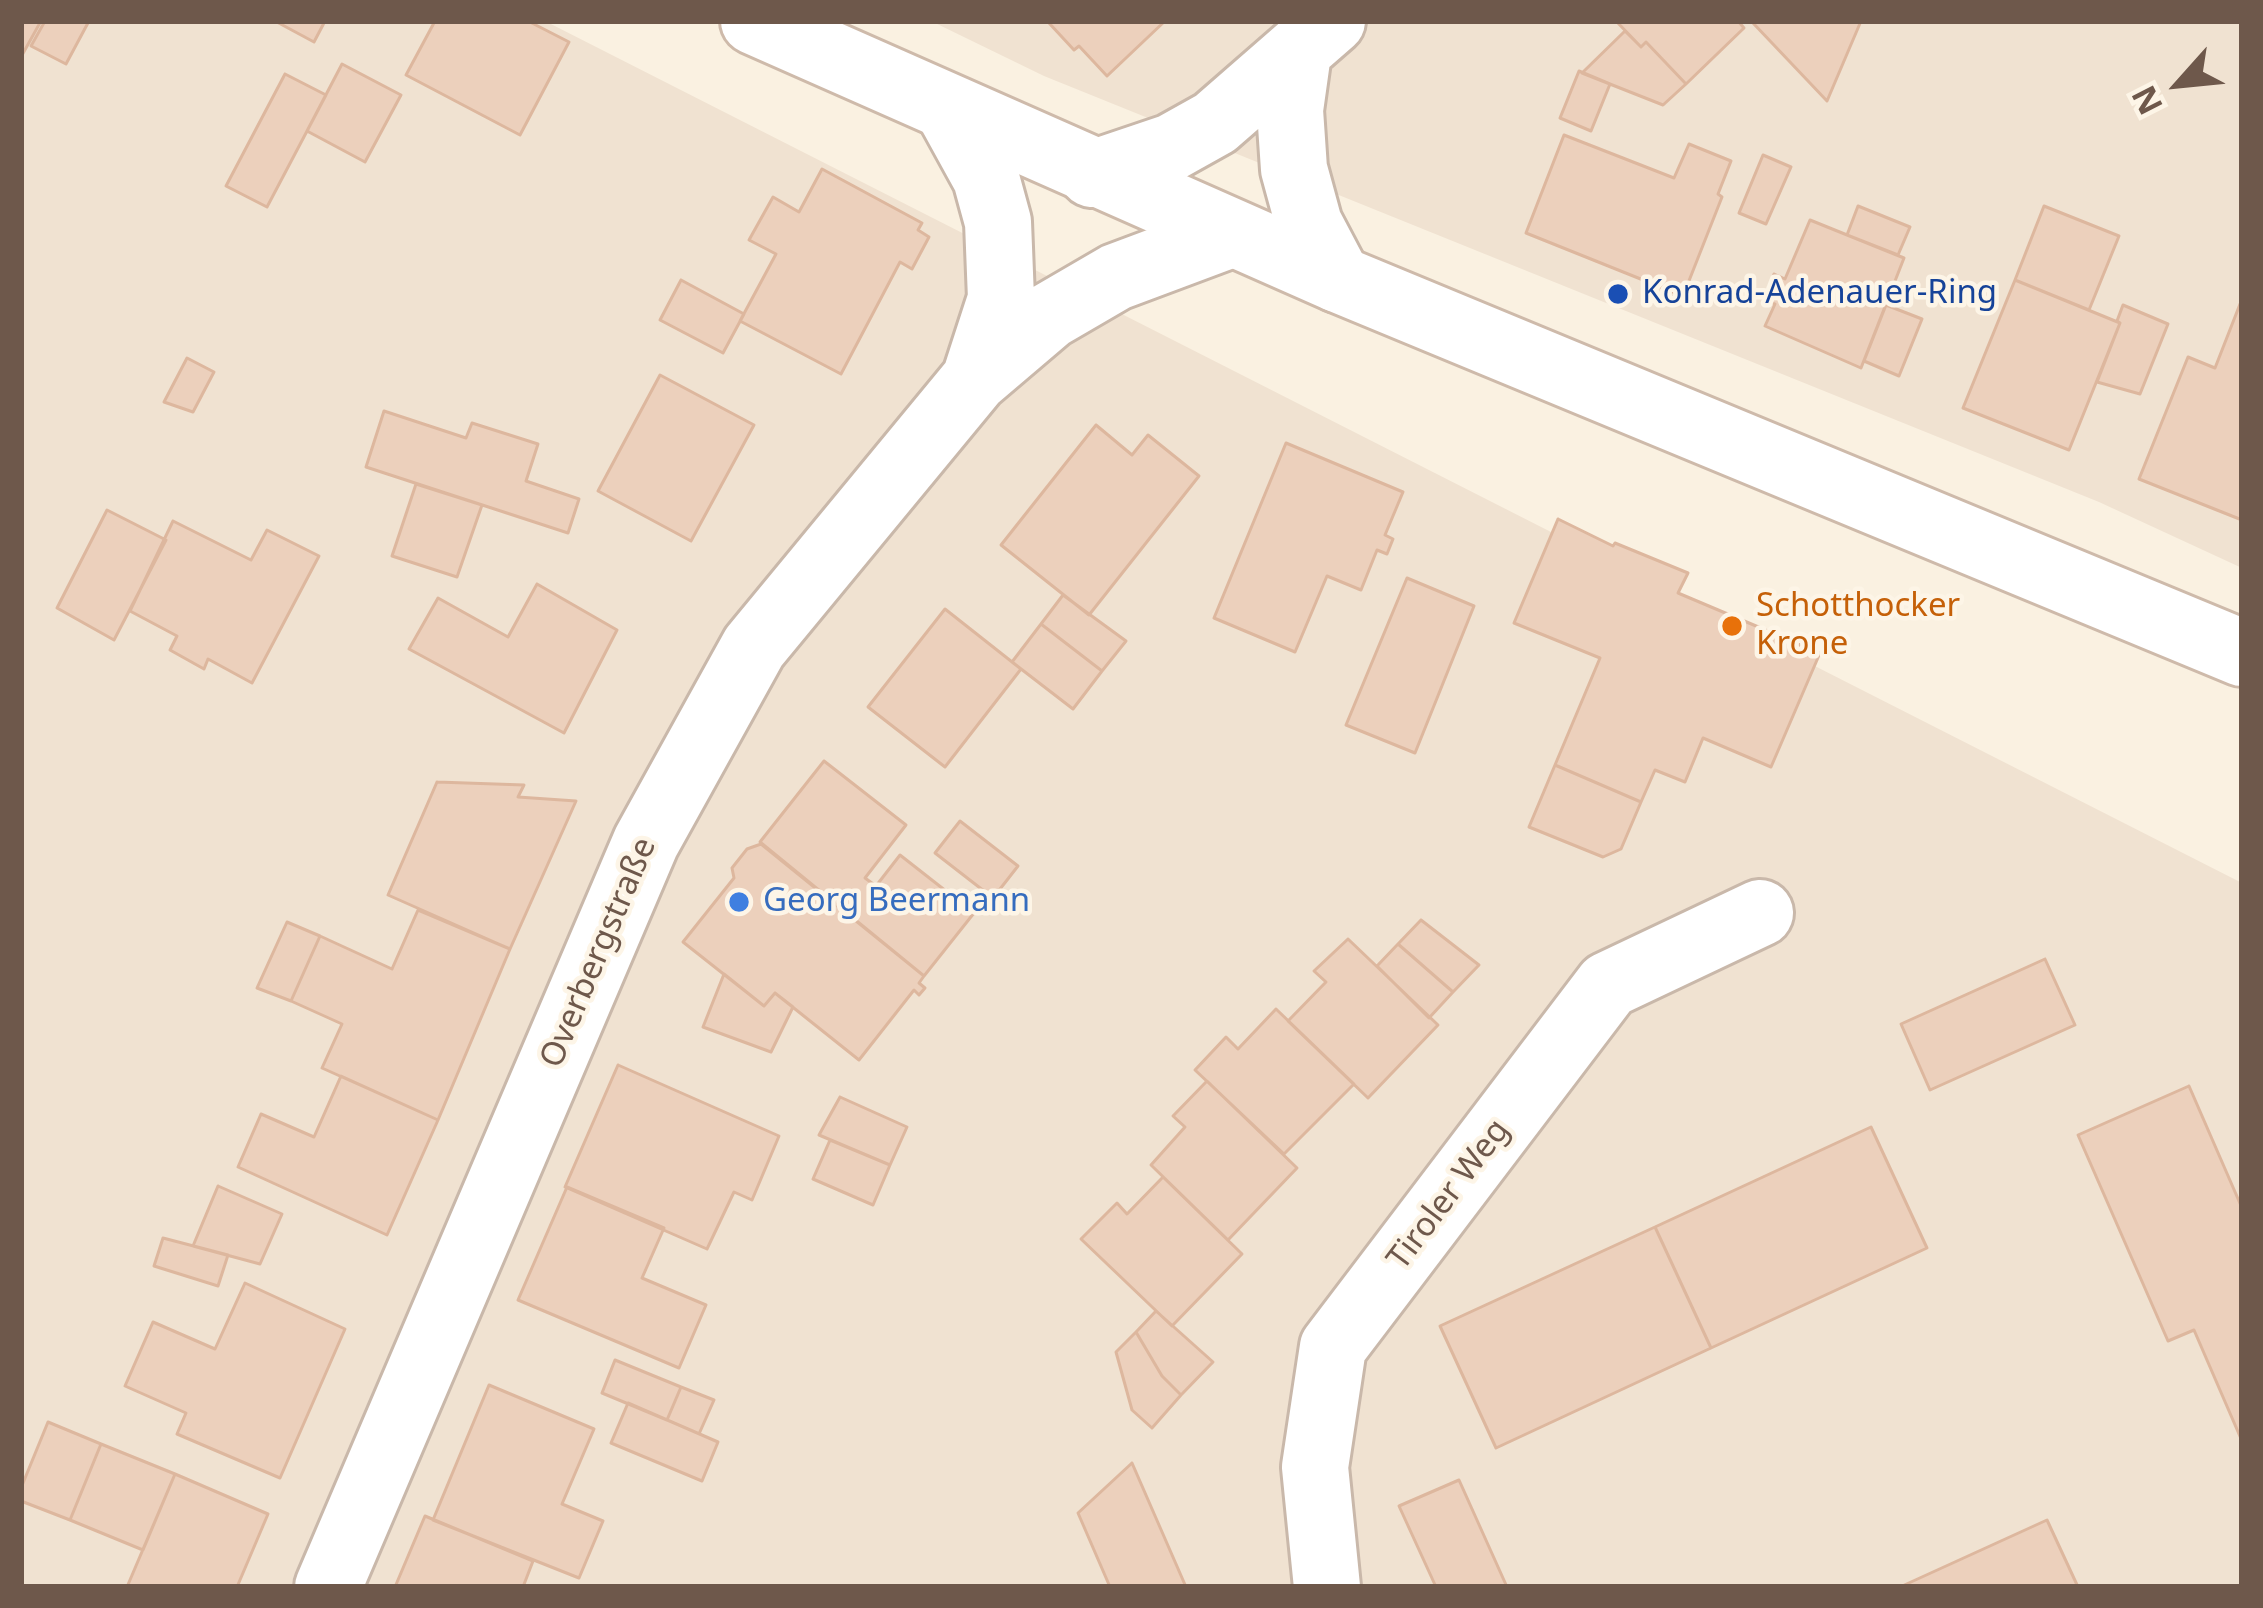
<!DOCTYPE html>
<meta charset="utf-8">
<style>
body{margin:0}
#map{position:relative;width:2263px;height:1608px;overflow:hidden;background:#faf1e1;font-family:"Noto Sans",sans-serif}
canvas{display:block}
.frame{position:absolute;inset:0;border:24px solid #6e584b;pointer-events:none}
.north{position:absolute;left:2119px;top:24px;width:120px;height:120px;-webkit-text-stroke:9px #fdf5e7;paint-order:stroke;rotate:243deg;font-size:33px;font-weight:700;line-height:48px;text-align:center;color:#6e584b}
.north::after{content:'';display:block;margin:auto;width:42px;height:54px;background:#6e584b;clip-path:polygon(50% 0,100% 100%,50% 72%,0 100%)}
</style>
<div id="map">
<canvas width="2263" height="1608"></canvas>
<div class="frame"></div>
<div class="north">N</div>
</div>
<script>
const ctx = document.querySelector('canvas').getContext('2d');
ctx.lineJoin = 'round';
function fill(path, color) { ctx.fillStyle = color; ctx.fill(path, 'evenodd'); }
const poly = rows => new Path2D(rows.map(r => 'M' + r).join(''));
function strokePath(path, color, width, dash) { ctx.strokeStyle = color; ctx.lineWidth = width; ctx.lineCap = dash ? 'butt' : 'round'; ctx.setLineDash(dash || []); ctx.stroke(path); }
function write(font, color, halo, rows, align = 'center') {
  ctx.font = font + ' "Noto Sans",sans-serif'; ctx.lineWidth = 9; ctx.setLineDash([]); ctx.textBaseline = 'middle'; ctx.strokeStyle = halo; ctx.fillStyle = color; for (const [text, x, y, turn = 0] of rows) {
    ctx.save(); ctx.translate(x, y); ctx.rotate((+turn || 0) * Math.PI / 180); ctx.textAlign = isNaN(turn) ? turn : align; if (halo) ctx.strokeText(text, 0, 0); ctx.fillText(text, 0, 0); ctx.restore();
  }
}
const residential = poly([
 [21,21,545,21,2242,883,2242,1587,21,1587],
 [931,21,2242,21,2242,568,2099,502,1044,76]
]);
const building = poly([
 [21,21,41,21,21,57,21,21],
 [45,21,89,21,66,64,31,46,45,21],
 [275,21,325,21,314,42,275,21],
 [435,21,528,21,569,42,520,135,406,75,435,21],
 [1052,21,1165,21,1107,76,1079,46,1074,50,1049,23,1052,21],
 [1616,21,1738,21,1744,28,1686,84,1646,42,1641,47,1616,21],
 [1755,21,1861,21,1827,101,1753,23,1755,21],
 [1625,31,1641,47,1646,42,1686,84,1663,105,1582,73,1625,31],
 [342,64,401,95,365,162,307,131,342,64],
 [1579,71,1610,84,1591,131,1560,118,1579,71],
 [285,74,326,95,267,207,226,186,285,74],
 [1564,135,1674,178,1689,144,1731,161,1718,194,1722,197,1683,296,1526,233,1564,135],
 [1763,155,1791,167,1766,224,1739,213,1763,155],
 [822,169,922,223,918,230,929,237,912,269,900,262,841,374,740,321,776,254,749,240,773,197,799,212,822,169],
 [1858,206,1910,227,1898,255,1847,235,1858,206],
 [2044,206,2119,236,2089,310,2015,280,2044,206],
 [1810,220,1904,258,1861,368,1765,326,1775,304,1764,299,1774,274,1785,279,1810,220],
 [681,280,744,314,723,353,660,320,681,280],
 [2015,280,2120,323,2069,450,1963,408,2015,280],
 [2242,299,2242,520,2139,479,2188,357,2215,368,2242,299],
 [1886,305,1922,319,1899,376,1864,361,1886,305],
 [2123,305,2168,324,2140,394,2097,382,2120,323,2117,321,2123,305],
 [187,358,214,372,193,412,164,402,187,358],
 [660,375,754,425,691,541,598,491,660,375],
 [384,411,466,438,472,423,538,444,526,481,579,499,568,533,366,467,384,411],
 [1096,425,1132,455,1148,435,1199,476,1089,615,1001,545,1096,425],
 [1286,443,1403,492,1385,535,1393,539,1387,554,1377,550,1361,590,1327,576,1295,652,1214,618,1286,443],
 [416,484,482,505,457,577,392,556,416,484],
 [107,510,166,540,114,640,57,608,107,510],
 [1558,519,1613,546,1615,543,1688,573,1678,593,1820,653,1771,767,1703,738,1685,782,1655,770,1641,802,1555,765,1600,658,1514,623,1558,519],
 [173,521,251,560,267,530,319,556,252,683,208,659,204,669,170,650,177,636,130,611,173,521],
 [1407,578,1474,606,1415,753,1346,725,1407,578],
 [537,584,617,630,564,733,409,649,438,598,508,637,537,584],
 [1063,595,1126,641,1102,671,1041,624,1063,595],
 [945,609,1021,669,945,767,868,707,945,609],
 [1041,624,1102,671,1073,709,1012,662,1041,624],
 [824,761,906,825,865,878,876,886,900,855,974,913,924,976,760,842,824,761],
 [1555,765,1641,802,1621,849,1603,857,1529,827,1555,765],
 [437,782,524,785,518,797,576,801,510,949,388,895,437,782],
 [960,821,1018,866,993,898,935,853,960,821],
 [761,844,924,976,919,983,925,988,919,995,914,990,859,1060,775,993,764,1006,683,942,734,878,732,868,747,849,761,844],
 [418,910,510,949,438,1120,322,1068,342,1024,291,1001,320,936,392,969,418,910],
 [1421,920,1479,965,1453,992,1398,944,1421,920],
 [287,922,320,936,291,1001,257,988,287,922],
 [1348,939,1438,1025,1368,1098,1288,1021,1326,982,1314,971,1348,939],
 [1398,944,1453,992,1429,1018,1377,966,1398,944],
 [2045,959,2075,1025,1930,1090,1901,1024,2045,959],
 [724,974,764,1006,775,993,793,1007,771,1052,703,1027,724,974],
 [1276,1009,1354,1084,1284,1154,1195,1070,1226,1037,1238,1049,1276,1009],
 [618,1065,779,1136,752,1200,734,1192,707,1249,565,1187,618,1065],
 [341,1076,438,1120,387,1235,238,1167,261,1114,314,1137,341,1076],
 [1207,1081,1297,1168,1228,1240,1151,1165,1185,1127,1173,1116,1207,1081],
 [2189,1086,2242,1208,2242,1441,2194,1330,2168,1341,2078,1135,2189,1086],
 [840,1097,907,1127,890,1165,819,1135,840,1097],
 [1871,1127,1927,1248,1711,1348,1655,1227,1871,1127],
 [830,1140,890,1165,873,1205,813,1179,830,1140],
 [1163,1177,1242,1254,1172,1326,1081,1239,1117,1203,1127,1214,1163,1177],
 [218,1186,282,1214,260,1264,193,1246,218,1186],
 [567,1187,664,1228,642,1278,706,1305,679,1368,518,1300,567,1187],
 [1655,1227,1711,1348,1496,1448,1440,1326,1655,1227],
 [163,1238,228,1255,218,1286,154,1266,163,1238],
 [245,1283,345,1329,280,1478,177,1434,186,1413,125,1386,153,1322,215,1349,245,1283],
 [1156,1311,1213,1362,1181,1395,1162,1376,1136,1332,1156,1311],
 [1136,1332,1162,1376,1181,1395,1152,1428,1132,1410,1116,1352,1136,1332],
 [615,1360,681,1387,667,1420,602,1393,615,1360],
 [489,1385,594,1429,562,1504,603,1521,579,1578,433,1520,489,1385],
 [681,1387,714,1400,699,1434,667,1420,681,1387],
 [628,1403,718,1442,702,1481,611,1443,628,1403],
 [48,1422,101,1444,70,1520,21,1501,21,1488,48,1422],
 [101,1444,175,1474,143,1550,70,1520,101,1444],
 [1132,1463,1186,1587,1110,1587,1078,1513,1132,1463],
 [175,1474,268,1514,237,1587,127,1587,175,1474],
 [1459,1480,1507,1587,1436,1587,1399,1506,1459,1480],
 [425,1516,533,1561,523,1587,395,1587,425,1516],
 [2047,1520,2078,1587,1900,1587,2047,1520]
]);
const minor = poly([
 [1298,53,1290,110,1294,169,1309,224,1338,279],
 [948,109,986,178,998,222,1001,299,975,379],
 [1092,174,1172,147,1215,123,1332,21],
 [328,1587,646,842,754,647,975,379,1049,316,1116,277,1231,234],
 [1327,1587,1315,1467,1333,1347,1608,985,1760,913]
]);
const secondary = poly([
 [754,21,1338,279,2242,653]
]);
const markers = [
 [1618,294,12,"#1a4fb4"],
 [1732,626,12,"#e8710a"],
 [739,902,12,"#3f7fe0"]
];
const transitNames = [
 ["Konrad-Adenauer-Ring",1642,294]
];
const foodNames = [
 ["Schotthocker",1756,607],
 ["Krone",1756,645]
];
const shopNames = [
 ["Georg Beermann",763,902]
];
const streetNames = [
 ["Overbergstraße",599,953,-67],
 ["Tiroler Weg",1449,1195,-53]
];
fill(residential, '#f0e2d1');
fill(building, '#ecd0bc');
strokePath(building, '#ddb79e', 3);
strokePath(minor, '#c9b8aa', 72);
strokePath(secondary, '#cebaaa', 72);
strokePath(minor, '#fff', 66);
strokePath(secondary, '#fff', 66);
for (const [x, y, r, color] of markers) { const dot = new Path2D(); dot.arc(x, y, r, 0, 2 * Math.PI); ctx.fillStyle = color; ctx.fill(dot); strokePath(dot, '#fdf5e7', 4.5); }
write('33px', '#164399', '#fdf5e7', transitNames, 'left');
write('33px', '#c56008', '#fdf5e7', foodNames, 'left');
write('33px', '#366cbe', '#fdf5e7', shopNames, 'left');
write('33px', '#6e584b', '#fdf5e7', streetNames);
</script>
